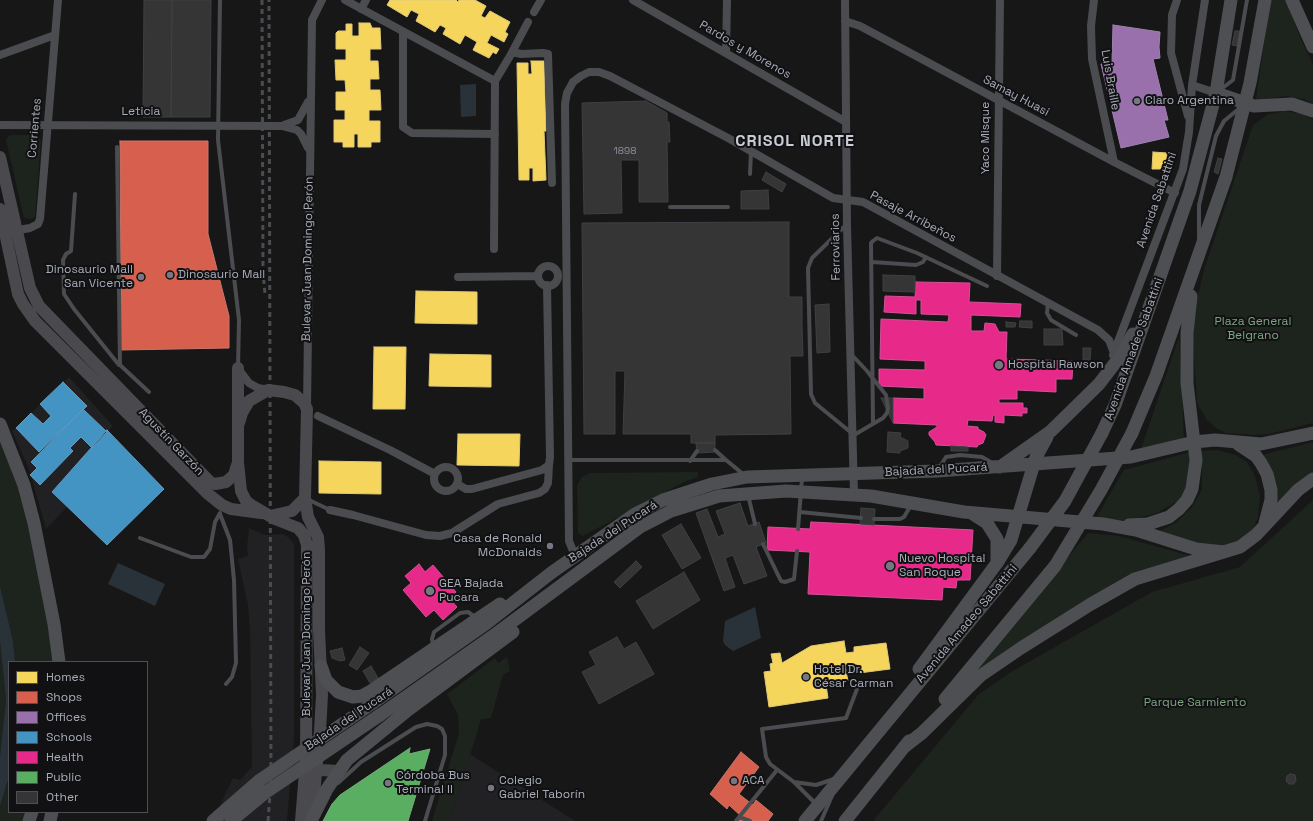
<!DOCTYPE html>
<meta charset="utf-8">
<style>
body{margin:0}
#map{position:relative;width:1313px;height:821px;overflow:hidden;background:#171717;font-family:"Space Grotesk",sans-serif}
canvas{display:block}
.legend{position:absolute;left:8px;top:661px;width:140px;height:152px;box-sizing:border-box;background:#111113;border:1px solid #4d4f55;margin:0;padding:5px 7px;list-style:none;font-size:12px;color:#a8adb8}
.legend li{display:flex;align-items:center;gap:8px;height:20px}
.legend b{width:20px;border:1px solid #4d4f55}
</style>
<div id="map">
<canvas width="1313" height="821"></canvas>
<ul class="legend">
<li><b style="height:11px;background:#f6d55c"></b>Homes</li>
<li><b style="height:11px;background:#d6604d"></b>Shops</li>
<li><b style="height:11px;background:#9970ab"></b>Offices</li>
<li><b style="height:11px;background:#4393c3"></b>Schools</li>
<li><b style="height:11px;background:#e7298a"></b>Health</li>
<li><b style="height:11px;background:#5aae61"></b>Public</li>
<li><b style="height:11px;background:#353536"></b>Other</li>
</ul>
</div>
<script>
const ctx = document.querySelector('canvas').getContext('2d');
ctx.lineJoin = 'round';
function fill(path, color) { ctx.fillStyle = color; ctx.fill(path, 'evenodd'); }
const poly = rows => new Path2D(rows.map(r => 'M' + r).join(''));
function strokePath(path, color, width, dash) { ctx.strokeStyle = color; ctx.lineWidth = width; ctx.lineCap = dash ? 'butt' : 'round'; ctx.setLineDash(dash || []); ctx.stroke(path); }
function write(font, color, halo, rows, align = 'center') {
  ctx.font = font + ' "Space Grotesk",sans-serif'; ctx.lineWidth = 4; ctx.setLineDash([]); ctx.textBaseline = 'middle'; ctx.strokeStyle = halo; ctx.fillStyle = color; for (const [text, x, y, turn = 0] of rows) {
    ctx.save(); ctx.translate(x, y); ctx.rotate((+turn || 0) * Math.PI / 180); ctx.textAlign = isNaN(turn) ? turn : align; if (halo) ctx.strokeText(text, 0, 0); ctx.fillText(text, 0, 0); ctx.restore();
  }
}
const built = poly([
 [69,377,113,426,52,492,67,507,46,529,29,469,12,431],
 [249,528,265,535,282,534,288,537,294,544,294,737,287,821,219,821,220,805,233,778,240,780,252,767,250,630,248,605,238,559,248,556,247,547],
 [470,754,575,821,450,821]
]);
const green = poly([
 [1270,0,1286,0,1302,42,1313,64,1313,104,1304,99,1286,96,1256,100],
 [1284,111,1303,114,1313,120,1313,423,1269,434,1254,435,1226,433,1216,428,1207,420,1197,403,1192,321,1204,270,1253,125,1267,115],
 [10,135,36,135,41,140,35,217,31,219,24,218,6,140],
 [1179,337,1184,439,1141,449],
 [0,424,14,458,59,662,15,662,13,641,0,586],
 [1313,442,1313,474,1276,504,1262,455],
 [1217,450,1236,455,1247,462,1255,476,1260,496,1258,517,1252,533,1232,545,1213,547,1190,542,1160,531,1177,522,1192,507,1202,489,1202,451],
 [1190,452,1186,489,1180,500,1155,514,1141,517,1124,521,1095,520,1124,470],
 [698,472,698,477,684,482,583,536,578,533,577,485,582,477,590,473],
 [1313,500,1313,821,873,821,979,694,1011,672,1152,592,1240,567],
 [1088,533,1119,536,1194,557,1151,569,966,681],
 [0,641,6,700,0,756],
 [507,657,510,671,503,675,491,718,481,719,450,821,432,821,459,733,458,715,447,694,495,658,498,663],
 [9,777,9,812,32,812,29,821,0,821,0,806]
]);
const water = poly([
 [476,84,476,116,461,117,460,85],
 [118,563,165,584,155,606,108,584],
 [0,586,13,641,15,662,9,662,9,777,0,806,0,756,6,700,0,641],
 [755,607,761,638,733,651,725,645,723,641,725,621]
]);
const homes = poly([
 [390,0,456,0,458,2,459,0,475,0,486,6,481,16,485,18,490,11,510,22,505,32,508,34,504,42,491,35,487,43,499,49,496,54,493,52,489,58,473,50,477,42,465,35,460,44,443,34,446,28,440,25,435,32,416,21,419,14,411,10,407,17,387,5,390,0],
 [359,23,370,23,372,28,380,28,381,49,370,49,370,61,378,61,379,79,370,79,370,90,380,90,381,110,369,110,369,121,380,121,380,142,371,142,371,147,358,147,358,134,354,134,354,147,343,147,343,142,334,142,334,120,345,120,345,110,336,110,336,92,346,92,345,80,336,80,335,60,346,60,346,49,336,49,336,33,338,31,346,31,346,24,352,24,352,36,359,36,359,23],
 [531,61,544,61,546,131,544,131,546,180,533,181,533,168,529,168,529,180,519,180,517,63,528,63,528,74,532,74,531,61],
 [1153,152,1167,153,1166,169,1152,169,1153,152],
 [416,291,477,292,477,324,415,323,416,291],
 [374,347,406,347,405,409,373,409,374,347],
 [430,354,491,355,491,387,429,386,430,354],
 [458,434,520,434,519,466,457,465,458,434],
 [319,461,381,462,381,494,319,493,319,461],
 [844,641,846,653,854,652,854,647,886,643,890,669,859,673,857,664,845,666,848,681,826,685,828,698,769,707,764,672,771,671,770,664,773,663,771,654,780,653,782,663,811,646,844,641]
]);
const shops = poly([
 [120,141,208,141,208,234,229,316,229,348,121,350,120,141],
 [741,752,759,767,739,794,753,805,756,800,773,814,768,821,739,821,742,817,729,805,727,809,710,794,741,752]
]);
const offices = poly([
 [1113,25,1160,32,1159,47,1160,58,1153,59,1168,120,1164,120,1169,137,1121,148,1101,64,1112,63,1113,25]
]);
const schools = poly([
 [63,382,87,406,39,452,16,428,31,413,43,424,51,416,40,404,63,382],
 [83,409,107,432,92,448,81,437,70,448,73,451,40,485,30,475,37,468,31,462,83,409],
 [107,430,164,489,107,545,52,492,107,430]
]);
const health = poly([
 [916,282,970,283,969,302,1021,304,1020,317,971,315,971,331,984,331,985,323,995,324,999,332,1007,332,1006,359,1073,361,1072,379,1056,379,1056,392,1017,390,1017,399,999,399,999,403,1023,403,1023,408,1027,408,1027,413,1022,413,1022,416,1004,415,1004,423,995,422,995,415,993,415,992,421,968,420,967,426,978,427,978,429,984,432,986,435,983,443,978,445,977,447,936,445,935,442,929,435,929,432,937,427,937,425,893,423,893,398,924,399,924,388,879,386,879,369,925,370,925,361,880,359,881,319,948,322,949,315,921,314,921,300,916,300,916,314,884,312,885,296,915,297,916,282],
 [811,522,973,530,970,580,957,580,956,588,943,587,942,600,808,594,810,552,767,550,768,527,810,529,811,522],
 [419,564,425,572,433,565,456,592,449,598,457,607,443,620,434,610,426,617,403,590,411,583,405,576,419,564]
]);
const public = poly([
 [410,748,409,754,430,749,408,821,323,821,332,804,340,795,410,748]
]);
const building = poly([
 [144,0,172,0,171,117,143,117,144,0],
 [172,0,211,0,210,117,171,117,172,0],
 [1235,31,1240,31,1237,46,1232,45,1235,31],
 [646,101,667,113,667,122,669,122,670,142,667,142,668,202,639,202,639,160,621,160,622,213,584,214,582,103,646,101],
 [1218,158,1222,159,1218,174,1214,172,1218,158],
 [766,172,786,184,782,192,762,180,766,172],
 [768,190,769,209,741,209,741,191,768,190],
 [789,222,789,297,802,297,802,327,803,356,790,356,791,434,715,435,715,443,691,443,691,434,623,434,625,371,615,371,615,434,584,434,582,223,789,222],
 [883,275,915,276,915,292,883,291,883,275],
 [829,304,830,352,817,353,815,305,829,304],
 [1020,321,1032,321,1032,328,1019,327,1020,321],
 [1006,322,1016,323,1015,327,1006,327,1006,322],
 [1044,329,1062,329,1063,345,1044,345,1044,329],
 [1083,348,1091,348,1090,360,1083,360,1083,348],
 [881,398,893,398,893,423,881,398],
 [888,432,901,433,900,437,908,441,908,448,900,451,900,453,887,452,888,432],
 [696,443,715,443,715,452,697,453,696,443],
 [951,446,968,447,968,451,951,451,951,446],
 [740,503,748,526,759,522,766,543,756,547,767,576,744,584,733,555,725,558,735,587,724,591,696,513,707,509,718,537,725,534,716,511,740,503],
 [861,508,875,509,874,525,860,524,861,508],
 [681,524,701,558,682,569,662,535,681,524],
 [636,561,642,567,620,588,614,582,636,561],
 [684,572,700,600,653,629,636,601,684,572],
 [617,637,624,649,636,642,654,674,599,704,582,672,596,665,589,652,617,637],
 [360,647,369,653,357,670,349,665,360,647],
 [342,648,345,660,340,661,332,658,330,651,342,648],
 [371,666,378,678,370,683,363,671,371,666],
 [1290,774,1295,775,1296,780,1294,784,1289,784,1286,781,1287,776,1290,774]
]);
const lane = poly([
 [220,0,218,140,239,320,238,368],
 [1220,90,1233,80,1247,0],
 [117,147,120,365,149,392],
 [750,174,751,152],
 [75,194,71,251,66,254,63,260,64,294,74,309,119,365],
 [670,207,728,207],
 [846,225,812,258,808,268,811,394,815,403,854,435,883,418,887,413,888,408,886,395,867,371,851,354],
 [1199,239,1199,205,1216,136,1224,121,1241,107],
 [872,262,916,265,923,262,926,257],
 [1048,303,1047,313,1051,320,1076,335],
 [873,424,871,243,873,241,877,238,917,253,987,286],
 [715,450,726,460],
 [568,460,726,460,743,474],
 [690,461,697,451],
 [939,468,946,457,960,455,982,457,994,464],
 [748,495,755,524],
 [307,499,330,510],
 [800,512,861,518],
 [220,514,230,540,234,580,236,663,232,677,226,684],
 [874,519,900,519,904,517,911,505],
 [798,529,802,478],
 [140,538,191,557,204,557,210,549,215,522,220,513],
 [763,544,781,581,785,582,794,579,797,551],
 [433,645,432,639,434,632,460,613,468,612,475,617],
 [794,782,816,785,834,779],
 [338,783,361,762,416,727,427,724,437,726,442,729,445,736,445,755,425,821],
 [816,804,794,782,770,764,766,757,762,729,846,718,857,689],
 [739,817,750,821],
 [736,821,777,770],
 [821,821,832,796]
]);
const street = poly([
 [345,0,495,81,494,249],
 [633,0,846,122],
 [845,0,847,225,854,494],
 [1094,0,1091,26,1092,59,1114,162],
 [1177,0,1172,15,1171,53,1188,116],
 [361,9,366,0],
 [534,12,541,0],
 [845,21,860,26,1114,162,1175,193],
 [403,32,403,127,412,133,495,134],
 [513,52,521,54,543,53,548,54,552,183],
 [726,53,727,0],
 [0,55,55,35],
 [495,81,510,56,528,22],
 [1192,85,1216,93],
 [0,125,282,126,297,130,301,134,308,148],
 [284,125,298,120,308,102],
 [13,231,30,228,38,224,40,219,58,0],
 '538 276a10 10 0 1 1 20 0a10 10 0 1 1-20 0Z',
 [997,276,1000,0],
 [458,277,538,276],
 [1113,355,1183,169,1189,132,1192,85,1205,0],
 [239,370,249,383,258,388,268,390],
 [307,408,312,20,322,0],
 [318,416,390,450,435,474],
 '434 479a12 12 0 1 1 24 0a12 12 0 1 1-24 0Z',
 [457,484,466,489,472,489,542,470,549,465,550,457,547,285],
 [330,510,353,515,426,535,440,536,452,533,498,504,539,493,545,489,548,483,549,465],
 [575,556,569,541,565,104,567,93,573,82,581,76,589,72,599,72,610,76,728,138,833,198,863,202,1098,330,1109,340,1114,353]
]);
const secondary = poly([
 [0,157,30,288,39,306,210,482,215,484,226,482,234,475,237,465],
 [0,209,18,294,23,304,35,321,207,493,222,505,231,509,261,513],
 [238,368,238,462,241,491,246,501,251,505,275,519,298,528,304,535,307,545,306,760,301,821],
 [239,423,242,413,249,401,268,390,284,392,295,395,304,403,307,409,305,498,308,517,318,537,319,549,319,630,322,695,320,731,312,816],
 [270,516,292,511,305,498],
 [310,763,321,770,338,771]
]);
const primary = poly([
 [1292,0,1313,47],
 [1216,93,1254,106,1292,104,1313,111],
 [0,424,24,485,34,523,54,624,59,662],
 [1102,433,1115,405,1190,191,1216,93,1231,0],
 [1132,433,1156,376,1226,177,1250,83,1265,0],
 [1238,444,1256,456,1261,463,1267,474,1271,490,1271,500,1265,523],
 [1000,467,1051,431,1099,384,1122,354,1133,334],
 [973,514,987,523,997,539,997,563],
 [1129,525,1148,524,1169,517,1179,509,1187,500,1192,489,1196,460,1187,383,1187,333,1191,296],
 [321,666,326,680,338,692,353,697,362,696,371,691,500,604],
 [919,669,997,563,1011,540,1036,457,1047,437],
 [945,699,1055,566],
 [373,703,487,623,551,573,635,514,663,500,712,484,747,477,937,471,1131,457,1194,442,1215,440,1261,444,1313,433],
 [380,715,497,633,640,527,671,511,719,496,786,491,871,496,964,512,1103,524,1136,530,1196,549,1224,552],
 [904,747,922,733,980,676,1021,648,1091,604,1135,579,1240,547,1256,535,1298,490,1313,479],
 [312,819,327,789,347,760,408,710,513,632],
 [29,821,32,812],
 [50,821,52,812],
 [805,821,1030,548],
 [845,821,909,741]
]);
const rail = poly([
 [262,0,263,272,265,294],
 [268,821,271,780,269,0]
]);
const primaryBridge = poly([
 [1030,548,1065,501,1102,433],
 [1055,566,1101,490,1132,433],
 [213,821,260,780,373,703],
 [231,821,266,792,380,715]
]);
const markers = [
 [1137,101,4,"#757880"],
 [170,275,4,"#757880"],
 [141,277,4,"#757880"],
 [999,365,5,"#757880"],
 [550,546,4,"#757880"],
 [890,566,5,"#757880"],
 [430,591,5,"#757880"],
 [806,677,4,"#757880"],
 [734,781,4,"#757880"],
 [388,783,4,"#757880"],
 [491,788,4,"#757880"]
];
const numberNames = [
 ["1898",625,151]
];
const streetNames = [
 ["Pardos y Morenos",745,50,30],
 ["Luis Braille",1110,80,80],
 ["Samay Huasi",1016,96,28],
 ["Leticia",141,112],
 ["Corrientes",35,128,-85],
 ["Yaco Misque",986,138,-90],
 ["Avenida Sabattini",1157,200,-71],
 ["Pasaje Arribeños",913,217,28],
 ["Ferroviarios",836,247,-91],
 ["Bulevar Juan Domingo Perón",308,259,-89],
 ["Avenida Amadeo Sabattini",1134,349,-70],
 ["Agustín Garzón",171,442,46],
 ["Bajada del Pucará",936,470,-3],
 ["Bajada del Pucará",613,532,-33],
 ["Avenida Amadeo Sabattini",967,624,-50],
 ["Bulevar Juan Domingo Perón",307,634,-90],
 ["Bajada del Pucará",349,719,-34]
];
const poiNames = [
 ["Claro Argentina",1145,101],
 ["Dinosaurio Mall",133,270,"right"],
 ["San Vicente",133,284,"right"],
 ["Dinosaurio Mall",178,275],
 ["Hospital Rawson",1008,365],
 ["Casa de Ronald",542,539,"right"],
 ["McDonalds",542,553,"right"],
 ["Nuevo Hospital",899,559],
 ["San Roque",899,573],
 ["GEA Bajada",439,584],
 ["Pucara",439,598],
 ["Hotel Dr.",814,670],
 ["César Carman",814,684],
 ["Córdoba Bus",396,776],
 ["Terminal II",396,790],
 ["Colegio",499,781],
 ["Gabriel Taborín",499,795],
 ["ACA",742,781]
];
const parkNames = [
 ["Plaza General",1253,322],
 ["Belgrano",1253,336],
 ["Parque Sarmiento",1195,703]
];
const districtNames = [
 ["CRISOL NORTE",795,142]
];
fill(built, '#212123');
fill(green, '#1d241e');
fill(water, '#2a3239');
fill(homes, '#f6d55c');
strokePath(homes, '#dfc978', 1);
fill(shops, '#d6604d');
strokePath(shops, '#c8776d', 1);
fill(offices, '#9970ab');
strokePath(offices, '#9e82af', 1);
fill(schools, '#4393c3');
strokePath(schools, '#619bc0', 1);
fill(health, '#e7298a');
strokePath(health, '#d45198', 1);
fill(public, '#5aae61');
strokePath(public, '#71ae7b', 1);
fill(building, '#353536');
strokePath(building, '#3f4043', 1);
strokePath(lane, '#4b4c50', 4);
strokePath(street, '#4b4c50', 8);
strokePath(secondary, '#4a4a4e', 12);
strokePath(primary, '#4d4f52', 13);
strokePath(rail, '#4b4c4f', 3, [5, 4]);
strokePath(primaryBridge, '#4d4f52', 13);
for (const [x, y, r, color] of markers) { const dot = new Path2D(); dot.arc(x, y, r, 0, 2 * Math.PI); ctx.fillStyle = color; ctx.fill(dot); strokePath(dot, '#111113', 1.5); }
write('10px', '#8b8f98', null, numberNames);
write('12px', '#a8adb8', '#111113', streetNames);
write('12px', '#a8adb8', '#111113', poiNames, 'left');
write('12px', '#7fa381', '#111113', parkNames);
ctx.letterSpacing = '1px';
write('bold 16px', '#c9ccd4', '#111113', districtNames);
ctx.letterSpacing = '0px';
</script>
